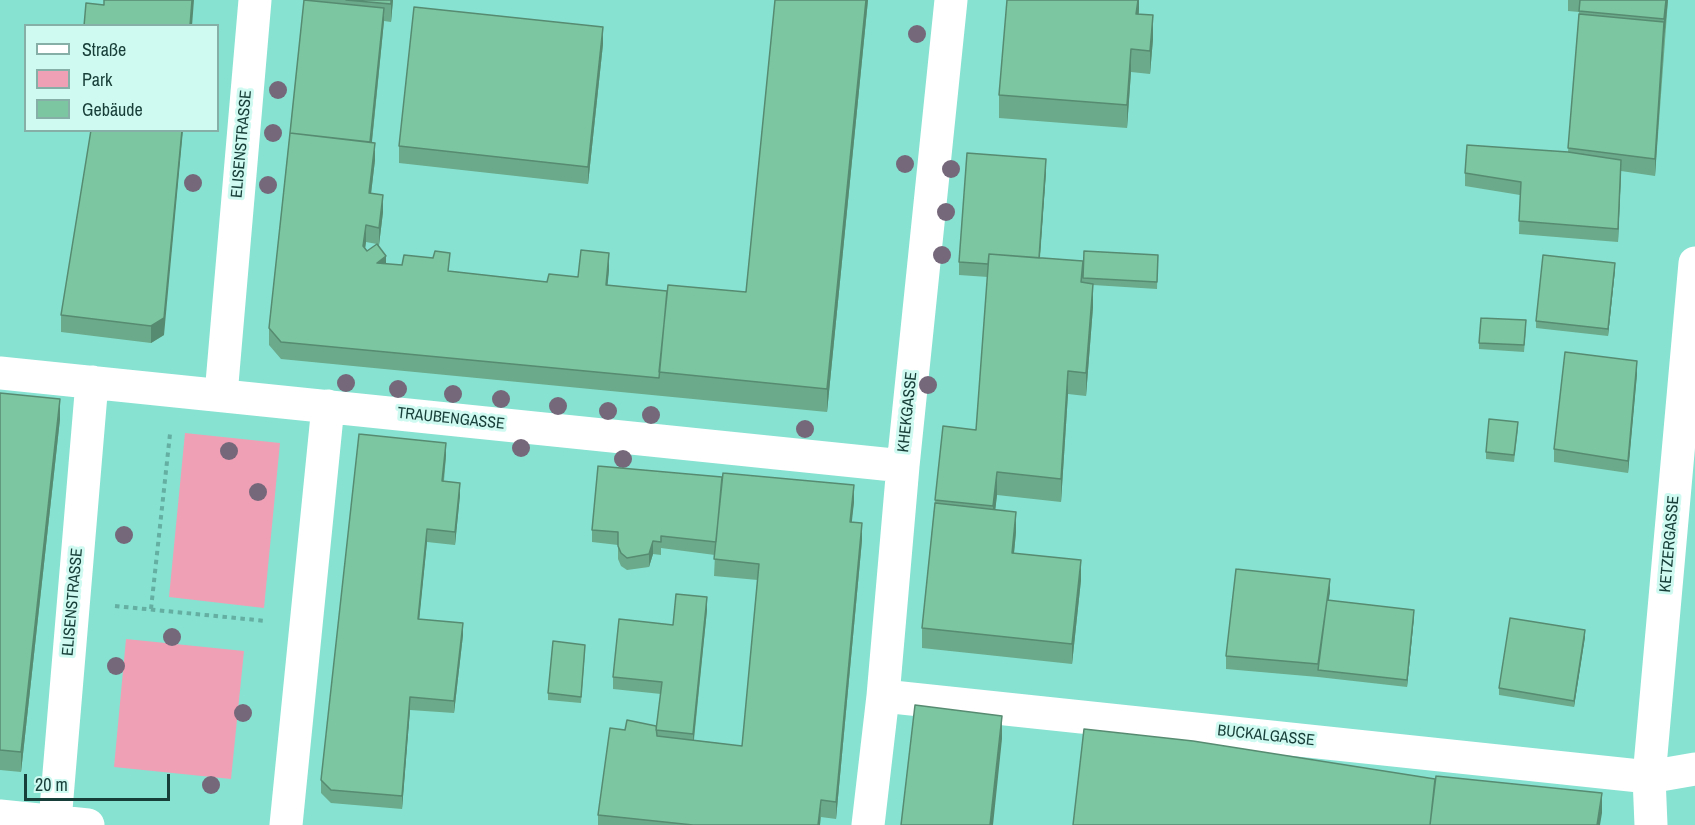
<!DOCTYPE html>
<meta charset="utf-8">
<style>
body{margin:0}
#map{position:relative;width:1695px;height:825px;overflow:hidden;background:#87e2d2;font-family:"Archivo Narrow",sans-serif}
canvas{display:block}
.legend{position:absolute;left:24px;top:24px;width:195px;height:108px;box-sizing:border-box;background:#cffaf1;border:2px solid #85afa7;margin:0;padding:8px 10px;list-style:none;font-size:18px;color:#173e38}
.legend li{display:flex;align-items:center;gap:12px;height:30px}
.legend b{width:30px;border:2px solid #85afa7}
.scale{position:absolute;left:24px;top:774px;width:146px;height:27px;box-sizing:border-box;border:3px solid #173e38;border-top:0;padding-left:8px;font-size:18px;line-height:21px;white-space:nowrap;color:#173e38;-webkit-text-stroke:4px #cffaf1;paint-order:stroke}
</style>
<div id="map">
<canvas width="1695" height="825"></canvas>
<ul class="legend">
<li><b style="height:8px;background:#fff"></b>Straße</li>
<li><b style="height:16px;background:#efa0b5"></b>Park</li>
<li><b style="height:16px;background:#7cc6a1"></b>Gebäude</li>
</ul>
<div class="scale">20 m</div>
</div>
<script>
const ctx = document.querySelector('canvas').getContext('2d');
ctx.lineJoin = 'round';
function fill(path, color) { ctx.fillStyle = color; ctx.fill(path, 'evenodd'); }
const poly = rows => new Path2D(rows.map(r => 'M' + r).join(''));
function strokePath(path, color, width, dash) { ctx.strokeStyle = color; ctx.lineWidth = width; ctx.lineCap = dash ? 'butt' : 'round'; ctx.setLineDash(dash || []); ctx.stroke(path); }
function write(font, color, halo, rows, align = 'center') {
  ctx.font = font + ' "Archivo Narrow",sans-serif'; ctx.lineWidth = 6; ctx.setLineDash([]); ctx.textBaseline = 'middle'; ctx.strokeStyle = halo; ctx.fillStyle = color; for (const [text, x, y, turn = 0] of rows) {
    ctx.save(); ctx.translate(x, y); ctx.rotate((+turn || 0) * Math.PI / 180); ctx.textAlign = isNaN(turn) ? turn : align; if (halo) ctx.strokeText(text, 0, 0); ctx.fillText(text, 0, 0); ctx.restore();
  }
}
const green = poly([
 [185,433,280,443,264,608,169,597],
 [126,639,244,651,231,779,114,767]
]);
const path = poly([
 [115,606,266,621],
 [151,609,170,434]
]);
const minor = poly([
 [0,373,903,466],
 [221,395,255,0],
 [883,696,1649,777,1695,769],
 [0,816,88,825],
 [55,821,92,382],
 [286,825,328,406],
 [868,825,883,696,903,466,951,0]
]);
const major = poly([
 [1651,825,1649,777,1695,263]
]);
const trees = [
 [917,34],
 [278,90],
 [273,133],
 [905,164],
 [951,169],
 [193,183],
 [268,185],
 [946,212],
 [942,255],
 [346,383],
 [928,385],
 [398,389],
 [453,394],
 [501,399],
 [558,406],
 [608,411],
 [651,415],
 [805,429],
 [521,448],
 [229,451],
 [623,459],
 [258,492],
 [124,535],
 [172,637],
 [116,666],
 [243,713],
 [211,785]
];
const wall = poly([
 [304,0,393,0,391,22,384,21,372,142,375,160,371,194,383,212,379,245,378,245,386,264,547,282,578,277,609,270,607,285,667,291,746,292,775,0,868,0,827,412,281,359,269,345,269,328],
 [366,242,377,244,367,251,365,248],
 [1139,0,1139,14,1153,39,1150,74,1131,72,1127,128,999,118,999,95],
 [1568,0,1668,0,1655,176,1621,171,1618,242,1519,234,1520,195,1465,186,1465,173,1568,152,1579,12,1568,11],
 [603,44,588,184,399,163,399,146],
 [91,130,164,335,151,343,61,332,61,315],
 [1046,172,1040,258,1083,261,1158,255,1157,289,1093,285,1093,307,1086,396,1068,394,1061,502,997,495,995,510,1016,532,1014,553,1081,580,1072,664,922,648,922,628,935,500,976,430,988,277,959,275,959,262],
 [1615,270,1608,336,1536,328,1536,321],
 [1526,327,1524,352,1479,349,1479,343],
 [1637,374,1628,473,1554,462,1554,449],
 [0,393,60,419,21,772,0,770],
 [1518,429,1514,462,1486,459,1486,452],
 [446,456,444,481,460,495,455,545,427,542,419,619,463,635,454,713,410,710,402,809,331,803,321,793,321,780],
 [854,502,851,522,862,540,836,819,821,817,820,825,598,825,598,815,625,730,657,729,661,694,613,689,613,677,673,625,707,610,694,740,742,746,758,580,714,576,715,555,661,548,661,555,653,554,649,567,627,570,621,566,618,559,618,545,592,542,592,530],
 [1330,592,1328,600,1414,617,1407,687,1318,677,1226,669,1226,656],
 [1585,637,1574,707,1499,695,1499,688],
 [585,651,581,703,548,700,548,693]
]);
const shadedWall = poly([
 [192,0,194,0,192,26,190,26],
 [391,0,393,0,391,22],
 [866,0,868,0,827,412,827,389],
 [1138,0,1139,0,1139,9,1136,37,1136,14],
 [1666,0,1668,0,1664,39,1664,19],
 [384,8,384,21,370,159,370,146],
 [1153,15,1153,39,1150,74,1150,51],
 [1664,22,1664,39,1655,176,1655,159],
 [603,27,603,44,588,184,588,167],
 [1131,49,1131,72,1127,128,1127,105],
 [182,130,183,130,164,335,151,343,151,326],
 [375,143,375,160,369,210,369,193],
 [1046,159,1046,172,1038,281,1038,268],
 [1621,160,1621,172,1618,242,1618,229],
 [383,195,383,212,379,245,379,228],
 [366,225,366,242,363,263,363,246],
 [609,253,609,270,606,302,606,285],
 [386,256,386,273,377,263],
 [1615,263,1615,270,1608,336,1608,329],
 [1093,284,1093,307,1086,396,1086,373],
 [1637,361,1637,374,1628,473,1628,461],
 [1068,371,1068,394,1061,502,1061,479],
 [60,399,60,419,21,772,21,752],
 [446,443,446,456,442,493,442,481],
 [997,472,997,495,993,530,993,506],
 [460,483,460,495,455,545,455,532],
 [854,485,854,502,850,539,850,522],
 [1016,512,1016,532,1012,573,1012,553],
 [862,523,862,540,836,819,836,802],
 [427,529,427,542,418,632,418,619],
 [653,541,653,554,649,567,649,554],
 [1081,560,1081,580,1072,664,1072,644],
 [1330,579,1330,592,1319,670,1318,670],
 [707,597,707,610,693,746,693,734],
 [1414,610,1414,617,1407,687,1407,680],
 [463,623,463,635,454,713,454,701],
 [1585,630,1585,637,1574,707,1574,701],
 [410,697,410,710,402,809,402,796],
 [1002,716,1002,739,993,825,990,825],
 [1602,793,1602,813,1600,825,1597,825],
 [821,800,820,825,818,825]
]);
const building = poly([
 [104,0,192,0,190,26,84,26,86,3,104,5,104,0],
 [304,0,384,8,370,142,290,133,304,0],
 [346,0,391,0,391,4,346,0],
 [775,0,866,0,827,389,659,372,668,285,746,292,775,0],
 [1007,0,1138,0,1136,14,1153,15,1150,51,1131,49,1127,105,999,95,1007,0],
 [1580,0,1666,0,1664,19,1579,11,1580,0],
 [414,7,603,27,588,167,399,146,414,7],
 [1579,14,1664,22,1655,159,1568,148,1579,14],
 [91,130,182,130,164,318,151,326,61,315,91,130],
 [290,133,375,143,369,193,383,195,379,228,366,225,363,246,367,251,377,244,386,256,377,263,402,265,404,255,433,258,435,251,450,253,448,271,547,282,549,274,578,277,581,250,609,253,606,285,667,291,659,378,281,342,269,328,290,133],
 [1467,145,1568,152,1621,160,1618,229,1519,221,1521,182,1465,173,1467,145],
 [967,153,1046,159,1039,258,989,254,988,264,959,262,967,153],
 [1084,251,1158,255,1157,282,1083,278,1084,251],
 [989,254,1083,261,1081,282,1093,284,1086,373,1068,371,1061,479,997,472,993,506,935,500,943,426,976,430,989,254],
 [1543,255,1615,263,1608,329,1536,321,1543,255],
 [1481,318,1526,320,1524,345,1479,343,1481,318],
 [1565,352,1637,361,1628,461,1554,449,1565,352],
 [0,393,60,399,21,752,0,750,0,393],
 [1489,419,1518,422,1514,455,1486,452,1489,419],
 [359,434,446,443,442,481,460,483,455,532,427,529,418,619,463,623,454,701,410,697,402,796,331,790,321,780,359,434],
 [598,466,722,477,716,542,661,536,661,542,653,541,649,554,627,558,621,553,618,546,618,532,592,530,598,466],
 [723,473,854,485,850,522,862,523,836,802,821,800,818,825,693,825,598,815,610,728,625,730,627,720,656,726,657,736,742,746,759,564,714,559,723,473],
 [935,503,1016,512,1012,553,1081,560,1072,644,922,628,935,503],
 [1236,569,1330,579,1318,664,1226,656,1236,569],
 [676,594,707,597,693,734,656,730,662,682,613,677,619,619,673,625,676,594],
 [1327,600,1414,610,1407,680,1318,670,1327,600],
 [1510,618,1585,630,1574,701,1499,688,1510,618],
 [553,641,585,645,581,697,548,693,553,641],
 [915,705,1002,716,990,825,901,825,915,705],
 [1084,729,1193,741,1435,779,1430,825,1073,825,1084,729],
 [1436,776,1602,793,1597,825,1430,825,1436,776]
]);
const streetNames = [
 ["ELISENSTRASSE",242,144,-85],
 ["KHEKGASSE",908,412,-84],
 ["TRAUBENGASSE",451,419,6],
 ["KETZERGASSE",1670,544,-85],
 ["ELISENSTRASSE",73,602,-85],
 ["BUCKALGASSE",1266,736,6]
];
fill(green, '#efa0b5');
strokePath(path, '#64afa2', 4, [4.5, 4.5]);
strokePath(minor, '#fff', 33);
strokePath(major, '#fff', 33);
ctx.fillStyle = '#76687b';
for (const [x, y] of trees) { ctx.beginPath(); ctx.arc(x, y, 9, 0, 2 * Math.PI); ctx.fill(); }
fill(wall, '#6baa8a');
fill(shadedWall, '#578b71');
fill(building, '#7cc6a1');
strokePath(building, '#578b71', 1.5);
write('16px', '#173e38', '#cffaf1', streetNames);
</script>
